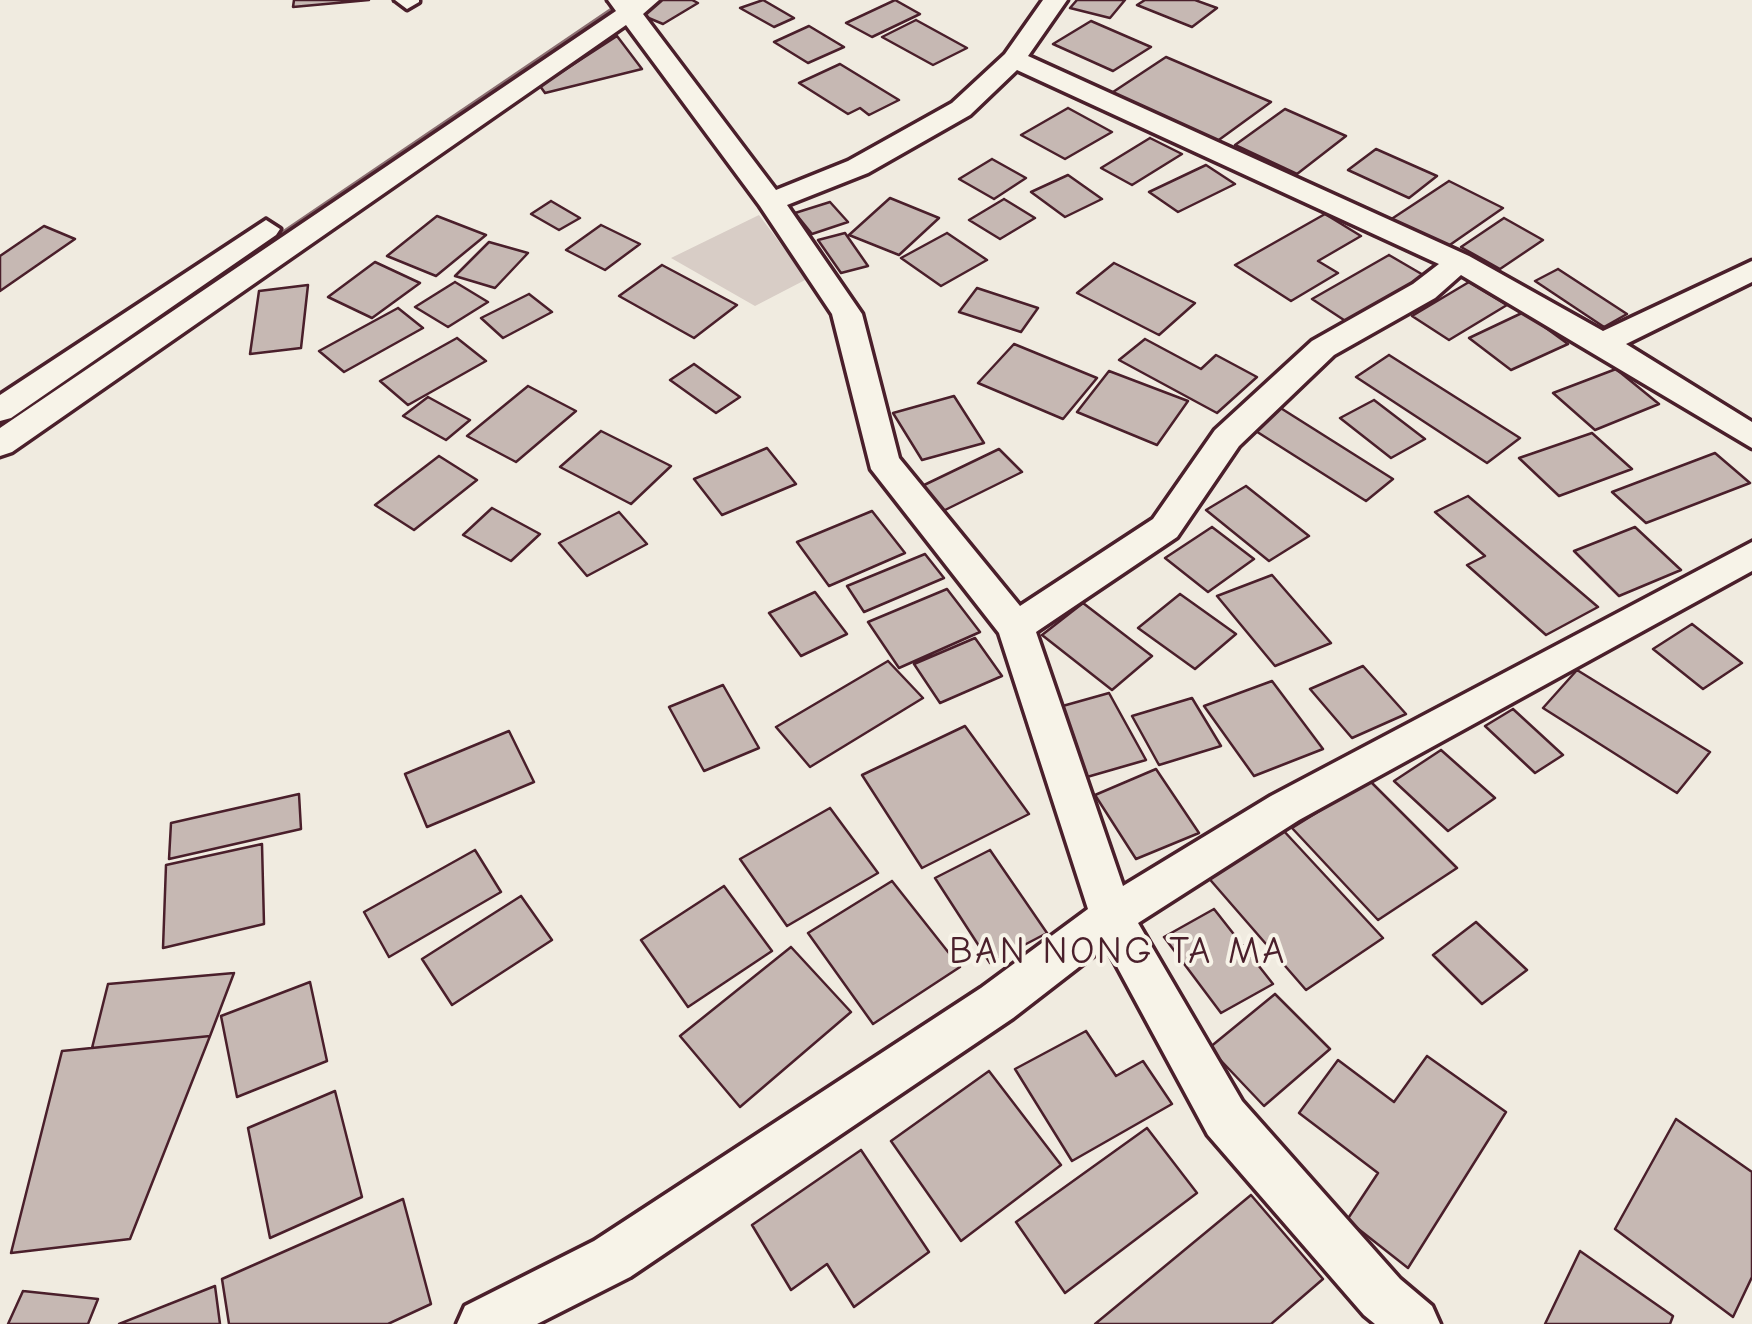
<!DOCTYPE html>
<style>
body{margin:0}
canvas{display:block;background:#f0ebe0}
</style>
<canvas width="1752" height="1324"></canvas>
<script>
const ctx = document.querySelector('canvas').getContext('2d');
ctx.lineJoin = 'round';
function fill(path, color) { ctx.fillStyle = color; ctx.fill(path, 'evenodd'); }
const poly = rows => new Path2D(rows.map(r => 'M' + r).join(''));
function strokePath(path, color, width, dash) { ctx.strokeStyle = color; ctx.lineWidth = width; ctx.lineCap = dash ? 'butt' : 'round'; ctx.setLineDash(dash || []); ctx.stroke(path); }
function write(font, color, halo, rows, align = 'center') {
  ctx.font = font + ' "Comic Neue",sans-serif'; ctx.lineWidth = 8; ctx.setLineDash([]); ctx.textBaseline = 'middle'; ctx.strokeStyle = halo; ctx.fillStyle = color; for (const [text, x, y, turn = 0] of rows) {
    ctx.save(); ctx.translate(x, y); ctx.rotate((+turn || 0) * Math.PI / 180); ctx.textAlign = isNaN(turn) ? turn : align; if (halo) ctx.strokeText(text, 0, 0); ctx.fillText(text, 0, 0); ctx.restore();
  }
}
const green = poly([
 [759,215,807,279,755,306,671,258]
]);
const stream = poly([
 [622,0,631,0,0,431,0,422,622,0]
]);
const building = poly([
 [294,0,369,0,293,7,294,0],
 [663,0,692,0,698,3,663,24,639,14,663,0],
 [763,0,794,18,774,27,740,8,763,0],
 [895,0,920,14,872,37,846,23,895,0],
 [1077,0,1125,0,1110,18,1070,8,1077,0],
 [1145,0,1195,0,1217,8,1192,27,1137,5,1145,0],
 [916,20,967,48,933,65,882,37,916,20],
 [1091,21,1151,47,1113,71,1053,44,1091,21],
 [809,26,844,47,808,63,774,42,809,26],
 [617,36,642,69,545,93,540,86,617,36],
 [1166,57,1271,102,1216,142,1110,94,1166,57],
 [840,64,899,100,869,115,860,108,848,114,799,83,840,64],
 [1068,108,1112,132,1065,159,1021,135,1068,108],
 [1285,109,1346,136,1297,174,1235,145,1285,109],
 [1150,138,1182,154,1132,185,1101,168,1150,138],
 [1376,149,1437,176,1409,198,1348,170,1376,149],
 [992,159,1026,178,994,199,959,179,992,159],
 [1206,165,1235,184,1178,212,1149,192,1206,165],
 [1068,175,1102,199,1065,217,1031,192,1068,175],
 [1449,181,1503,208,1444,249,1390,220,1449,181],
 [890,198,939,218,899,255,849,235,890,198],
 [1004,199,1035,218,1000,239,969,220,1004,199],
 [551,201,580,218,559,230,531,214,551,201],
 [830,202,848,222,812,234,795,213,830,202],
 [1325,214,1361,236,1318,261,1338,273,1291,301,1235,265,1325,214],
 [437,216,486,235,436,276,387,256,437,216],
 [1504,218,1543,240,1500,269,1461,247,1504,218],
 [601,225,640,244,605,270,566,250,601,225],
 [44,226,75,239,0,291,0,256,44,226],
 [845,233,868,266,841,273,818,240,845,233],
 [947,233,987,260,941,286,901,258,947,233],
 [489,242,528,253,495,288,455,276,489,242],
 [1389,255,1425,276,1347,322,1312,299,1389,255],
 [375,262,420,283,372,318,328,297,375,262],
 [1114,263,1195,303,1159,335,1077,293,1114,263],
 [662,265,737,305,694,338,619,296,662,265],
 [1558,269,1627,314,1604,327,1535,281,1558,269],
 [455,282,488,302,448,327,415,307,455,282],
 [1469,282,1507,305,1449,340,1412,316,1469,282],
 [308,285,301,348,250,354,259,291,308,285],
 [977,288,1038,308,1021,332,959,312,977,288],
 [529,294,552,312,503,338,481,318,529,294],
 [398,308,423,328,344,372,319,351,398,308],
 [1524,312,1568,344,1511,370,1469,338,1524,312],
 [457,338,486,361,408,405,380,381,457,338],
 [1145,339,1201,369,1216,355,1257,377,1217,413,1119,360,1145,339],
 [1014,344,1097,378,1063,419,978,383,1014,344],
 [1389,355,1520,438,1487,463,1356,377,1389,355],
 [694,364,740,397,716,413,670,380,694,364],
 [1616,369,1659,404,1595,430,1553,393,1616,369],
 [1109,371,1188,401,1157,445,1077,412,1109,371],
 [528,386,576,411,516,462,467,436,528,386],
 [954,396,984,443,922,460,893,413,954,396],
 [428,397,470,420,446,440,403,416,428,397],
 [1374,400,1425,439,1391,458,1340,418,1374,400],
 [1279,407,1393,479,1366,501,1251,428,1279,407],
 [601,431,671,466,631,504,560,467,601,431],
 [1592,433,1632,469,1559,496,1519,458,1592,433],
 [767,448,796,484,722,515,694,479,767,448],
 [999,449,1022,472,943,511,920,487,999,449],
 [1715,453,1750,483,1646,523,1612,492,1715,453],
 [439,456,477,480,414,530,375,505,439,456],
 [1246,486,1309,536,1269,561,1206,510,1246,486],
 [1468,496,1598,607,1546,635,1467,565,1485,556,1435,512,1468,496],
 [492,508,540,534,511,561,463,535,492,508],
 [872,511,905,553,829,586,797,542,872,511],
 [619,512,647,544,587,576,559,543,619,512],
 [1212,527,1254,559,1208,592,1165,558,1212,527],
 [1635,527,1681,570,1619,596,1574,551,1635,527],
 [925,554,944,578,864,612,847,586,925,554],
 [1272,575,1331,643,1275,666,1217,596,1272,575],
 [947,589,980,632,899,668,868,622,947,589],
 [815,592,847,634,801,656,769,613,815,592],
 [1180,594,1236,634,1195,669,1138,628,1180,594],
 [1083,603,1152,656,1112,690,1042,635,1083,603],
 [1692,624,1742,663,1703,689,1653,649,1692,624],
 [975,638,1002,676,940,703,914,664,975,638],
 [888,661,923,698,810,767,776,727,888,661],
 [1363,666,1406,714,1352,738,1310,689,1363,666],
 [1577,670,1710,752,1677,793,1543,708,1577,670],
 [1272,681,1323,749,1254,776,1204,706,1272,681],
 [723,685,759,748,704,771,669,707,723,685],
 [1109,693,1146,760,1087,777,1059,707,1109,693],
 [1192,698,1221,746,1159,765,1132,716,1192,698],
 [1513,709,1563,755,1535,773,1485,726,1513,709],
 [965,726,1029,814,922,868,862,775,965,726],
 [509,731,534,782,427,827,405,774,509,731],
 [1441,750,1495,798,1448,831,1394,781,1441,750],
 [1156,769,1199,833,1136,859,1095,795,1156,769],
 [1369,780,1457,868,1378,920,1292,828,1369,780],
 [299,794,301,829,169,859,171,823,299,794],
 [830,808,878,873,787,926,740,859,830,808],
 [1282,829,1383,938,1306,990,1206,875,1282,829],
 [262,844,264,924,163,948,166,865,262,844],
 [475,850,501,892,389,957,364,912,475,850],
 [990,850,1047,933,990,963,935,878,990,850],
 [892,881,960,967,873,1024,808,933,892,881],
 [724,886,772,951,688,1007,641,940,724,886],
 [521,896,552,940,452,1005,422,959,521,896],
 [1214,909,1273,984,1221,1013,1164,937,1214,909],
 [1476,922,1527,970,1482,1004,1433,955,1476,922],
 [791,947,851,1012,740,1107,680,1036,791,947],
 [234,973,210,1036,92,1048,108,984,234,973],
 [310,982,327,1061,237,1097,221,1016,310,982],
 [1275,994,1330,1049,1264,1106,1209,1048,1275,994],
 [1086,1031,1116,1076,1143,1061,1172,1104,1072,1161,1015,1069,1086,1031],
 [210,1036,130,1239,11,1253,62,1051,210,1036],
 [1427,1056,1506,1112,1408,1268,1347,1220,1378,1173,1299,1113,1338,1060,1394,1102,1427,1056],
 [989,1071,1061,1165,961,1241,891,1141,989,1071],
 [335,1091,362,1197,270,1238,248,1128,335,1091],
 [1676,1119,1752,1172,1752,1277,1733,1317,1615,1229,1676,1119],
 [1147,1128,1197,1193,1065,1293,1016,1222,1147,1128],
 [861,1150,929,1252,854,1307,827,1264,791,1290,752,1225,861,1150],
 [1251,1195,1323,1279,1271,1324,1095,1324,1251,1195],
 [403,1199,431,1304,388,1324,229,1324,222,1279,403,1199],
 [1580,1251,1673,1316,1670,1324,1545,1324,1580,1251],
 [215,1286,220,1324,119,1324,215,1286],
 [23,1291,98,1299,88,1324,8,1324,23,1291]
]);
const street = poly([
 [395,0,419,0,419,2,407,9,395,0],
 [608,0,659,0,643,14,776,190,848,161,952,103,1005,54,1043,0,1067,0,1028,56,1469,256,1603,331,1752,261,1752,282,1626,344,1752,422,1752,448,1461,275,1435,298,1334,355,1239,446,1177,537,1036,632,1123,886,1271,796,1752,542,1752,571,1299,820,1138,923,1242,1101,1400,1279,1432,1306,1440,1324,1375,1324,1364,1315,1208,1135,1106,946,1013,1018,630,1277,537,1324,457,1324,465,1306,594,1241,981,988,1088,909,999,633,871,469,832,314,760,206,626,25,12,452,0,456,0,428,616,11,608,0],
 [1017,70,1439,264,1413,284,1312,341,1215,430,1153,519,1020,606,899,458,862,314,787,205,868,173,970,115,1017,70],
 [266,220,280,229,276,235,11,418,0,421,0,395,266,220]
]);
const quarterNames = [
 ["BAN NONG TA MA",1118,952]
];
fill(green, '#d8cdc6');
fill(stream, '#8b6f72');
fill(building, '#c6b8b3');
strokePath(building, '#4a1f2b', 2.5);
strokePath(street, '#4a1f2b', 7);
fill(street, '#f7f3e8');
ctx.letterSpacing = '2.5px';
write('38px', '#4a1f2b', '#f7f3e8', quarterNames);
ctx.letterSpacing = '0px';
</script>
